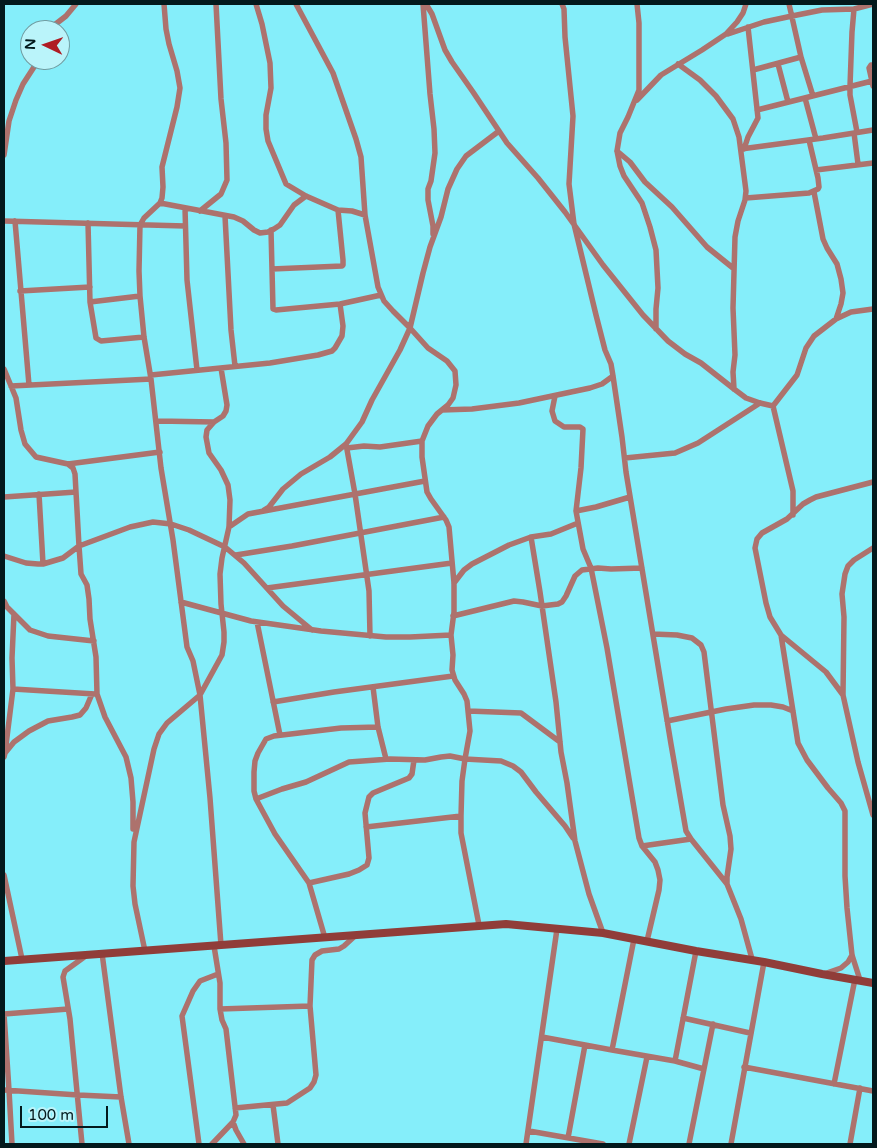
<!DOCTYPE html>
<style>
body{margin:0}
#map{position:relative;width:877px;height:1148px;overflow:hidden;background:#85eefa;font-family:"Varela Round",sans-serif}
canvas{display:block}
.frame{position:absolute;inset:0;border:5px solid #03191c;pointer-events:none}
.north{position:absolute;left:20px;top:20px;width:50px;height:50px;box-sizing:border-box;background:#baf4fa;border:1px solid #719ca1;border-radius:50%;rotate:273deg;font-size:14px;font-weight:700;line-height:20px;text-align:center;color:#03191c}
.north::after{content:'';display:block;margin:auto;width:18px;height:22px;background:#af1c24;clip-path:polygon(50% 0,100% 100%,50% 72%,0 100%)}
.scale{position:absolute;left:20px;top:1106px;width:88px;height:22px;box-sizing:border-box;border:2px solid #03191c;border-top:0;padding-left:6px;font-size:15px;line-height:18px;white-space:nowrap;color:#03191c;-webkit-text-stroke:4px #baf4fa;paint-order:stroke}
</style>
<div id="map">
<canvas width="877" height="1148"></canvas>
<div class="frame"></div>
<div class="north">N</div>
<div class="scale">100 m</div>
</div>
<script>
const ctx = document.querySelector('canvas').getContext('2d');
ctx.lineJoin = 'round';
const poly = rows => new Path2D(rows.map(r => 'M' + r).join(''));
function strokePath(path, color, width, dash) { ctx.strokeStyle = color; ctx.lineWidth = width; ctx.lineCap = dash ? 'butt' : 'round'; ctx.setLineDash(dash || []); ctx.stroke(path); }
const street = poly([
 [164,4,166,29,169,44,177,71,180,88,177,107,162,167,163,187,162,198,160,203,144,218,140,225,139,271,140,296,144,337,151,379,161,468,173,540,187,647,193,661,200,695,210,798,221,945],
 [256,4,262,24,270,63,271,88,266,115,266,129,268,141,286,184,306,196,338,210,352,211,365,215],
 [296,4,333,73,356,139,361,157,365,215,378,287,384,301,393,311,410,328,428,348,447,361,455,371,456,385,453,398,448,405,437,414,428,426,422,441,422,457,427,492,431,499,446,520,449,527,454,583,454,612,451,635,453,655,452,670,455,680,464,694,467,701,470,731,465,759,462,781,461,816,461,833,479,925],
 [423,4,430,94,434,129,435,153,431,181,428,189,428,200,433,226,433,234],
 [426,4,432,14,445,50,452,62,473,92,507,143,538,178,565,212,603,265,643,315,668,341,685,354,701,363,734,389,746,398,760,403,773,406],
 [562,4,564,9,565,37,573,116,569,184,574,224,596,315,605,350,611,364,613,376,622,437,626,472,671,744,686,831,691,839,727,884,741,919,752,959],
 [637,4,639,23,639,90,628,117,620,133,617,151,620,166,624,176,642,203,650,227,656,250,658,288,656,309,656,329],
 [789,4,801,57,813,96],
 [854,9,852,32,850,86,850,95,857,132],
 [48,30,66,16,76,4],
 [728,34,764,22,792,16,822,10,854,9,873,4],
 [678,64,700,80,716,96,733,119,739,137,746,191,745,200,738,221,735,237,733,308,735,355,733,372,734,389],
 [778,64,788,102],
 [873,65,871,65,869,68,873,86],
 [753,70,801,57],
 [805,98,816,139],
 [637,100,661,75,702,50,726,34,737,22,743,13,746,4],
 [757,110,872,81],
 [854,133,858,164],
 [741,149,823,138,873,130],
 [744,149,748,137,758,118,748,27],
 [617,151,630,162,645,182,672,207,707,247,733,268],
 [4,155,9,121,16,100,23,84,34,67,37,60],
 [816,170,873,163],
 [814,192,823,239,827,248,837,264,841,279,843,293,841,304,836,319],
 [746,198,809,193,818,189,819,187,818,178,809,140],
 [160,203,234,217,243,221,254,230,260,233,268,232,274,229,280,225,294,205,306,196],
 [185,208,187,280,197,370],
 [200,211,221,194,227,180,226,143,221,99,216,4],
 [225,216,231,330,235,366],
 [4,221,185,226],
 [15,221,29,385],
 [88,223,90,302,96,338,101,341,144,337],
 [271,230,273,309,276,310,340,304,381,295],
 [272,269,342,266,343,265,343,260,338,210],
 [20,291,90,287],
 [90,302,140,296],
 [4,369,16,398,21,430,25,444,36,457,68,464,160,452],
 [151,375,270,363,318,355,332,351,335,348,342,336,343,326,340,304],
 [11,386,151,379],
 [555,396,552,411,555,421,564,427,580,427,583,429,581,468,576,511,583,549,591,568,607,648,639,838,642,846,655,862,658,870,660,880,659,890,647,941],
 [442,410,472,409,519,403,590,388,602,384,613,376],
 [157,421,214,422],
 [346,444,355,494,369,591,370,636],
 [347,448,364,446,380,447,422,441],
 [625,458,675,453,698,443,760,403],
 [68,464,73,468,75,474,79,546,81,574,87,585,89,599,90,619,96,657,97,694,105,717,126,757,131,778,133,802,133,829],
 [39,494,43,564],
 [4,497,76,492],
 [264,510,269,507,283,489,301,474,330,457,346,444,362,422,372,400,400,350,410,328,423,273,430,247,441,217,448,189,457,169,466,156,499,131],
 [576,511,596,507,630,497],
 [793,515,793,491,773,406,797,375,806,348,814,336,836,319,851,312,873,309],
 [229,527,248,514,425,481],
 [531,537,540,592,556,702,561,752,567,783,575,841,589,894,603,933],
 [873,548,854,560,848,566,845,574,842,594,844,617,843,695,858,762,873,815],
 [236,555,292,546,444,517],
 [4,556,26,563,38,564,43,564,63,558,79,546,130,527,153,522,171,524,189,530,225,547,244,563,283,606,312,630],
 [454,583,464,570,472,564,509,545,531,537,551,534,578,523],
 [267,588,452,563],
 [4,601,7,607,30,630,48,636,94,641],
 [181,602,251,621,321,631,386,637,410,637,451,635],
 [453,616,514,601,523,602,542,606,558,604,562,602,566,596,575,576,582,570,598,568,611,569,642,568],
 [257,622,280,735],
 [653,634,677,635,692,638,701,645,704,652,723,805,730,836,731,849,727,877,727,884],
 [781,635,798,743,807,760,828,788,841,803,845,811,845,876,847,908,852,955,860,980],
 [373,687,378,727,386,759],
 [13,689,95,694],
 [843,695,826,672,781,635,770,617,766,603,755,548,757,539,762,533,787,519,803,504,810,500,816,497,873,482],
 [273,702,334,692,453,676],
 [468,711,521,713,560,742],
 [667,721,726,709,754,705,771,705,783,707,793,711],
 [5,753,13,689,12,658,14,614],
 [4,757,5,753,14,742,29,731,48,721,72,717,80,715,86,708,92,694],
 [256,799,282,789,306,782,349,762,390,759,425,760,441,757,450,756,465,759,501,761,513,766,521,772,536,792,565,826,573,838],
 [366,827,461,816],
 [642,846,691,839],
 [4,875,22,959],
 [309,883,349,874,359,870,367,865,369,858,365,813,369,797,373,793,409,778,412,774,414,760],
 [325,938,309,883,275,834,256,799,254,791,254,772,255,761,258,753,266,739,274,736,341,728,378,727],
 [145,951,135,904,133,886,134,842,154,749,159,734,167,723,200,695,222,655,224,642,224,632,221,604,220,574,222,558,229,527,230,500,228,485,221,470,209,453,206,437,207,430,214,422,223,416,226,411,227,405,221,368],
 [102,953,121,1097,129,1144],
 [824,974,841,968,848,962,852,955],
 [220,1009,310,1006],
 [4,1014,9,1090,12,1144],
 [4,1014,68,1009],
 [683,1018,750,1033],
 [542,1037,612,1050,675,1061,704,1069],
 [612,1050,634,939],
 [675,1061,696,951],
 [744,1067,873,1091],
 [834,1084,855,979],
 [4,1090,78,1095,121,1097],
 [273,1105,278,1144],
 [235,1108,287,1103,310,1088,314,1082,316,1075,310,1006,312,960,315,955,322,951,339,949,344,946,356,935],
 [233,1122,236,1130,244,1144],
 [529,1131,603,1144],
 [568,1138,585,1045],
 [82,1144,70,1019,63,977,65,971,87,955],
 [199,1144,182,1016,193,991,200,981,218,974],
 [212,1144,233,1122,236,1115,226,1029,222,1020,220,1009,220,983,214,946],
 [526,1144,557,929],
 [629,1144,647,1057],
 [689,1144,713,1024],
 [731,1144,764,962],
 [850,1144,860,1088]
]);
const secondary = poly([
 [4,961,506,924,603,933,696,951,764,962,822,974,873,983]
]);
strokePath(street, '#ad726d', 5.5);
strokePath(secondary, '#903d39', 8);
</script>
